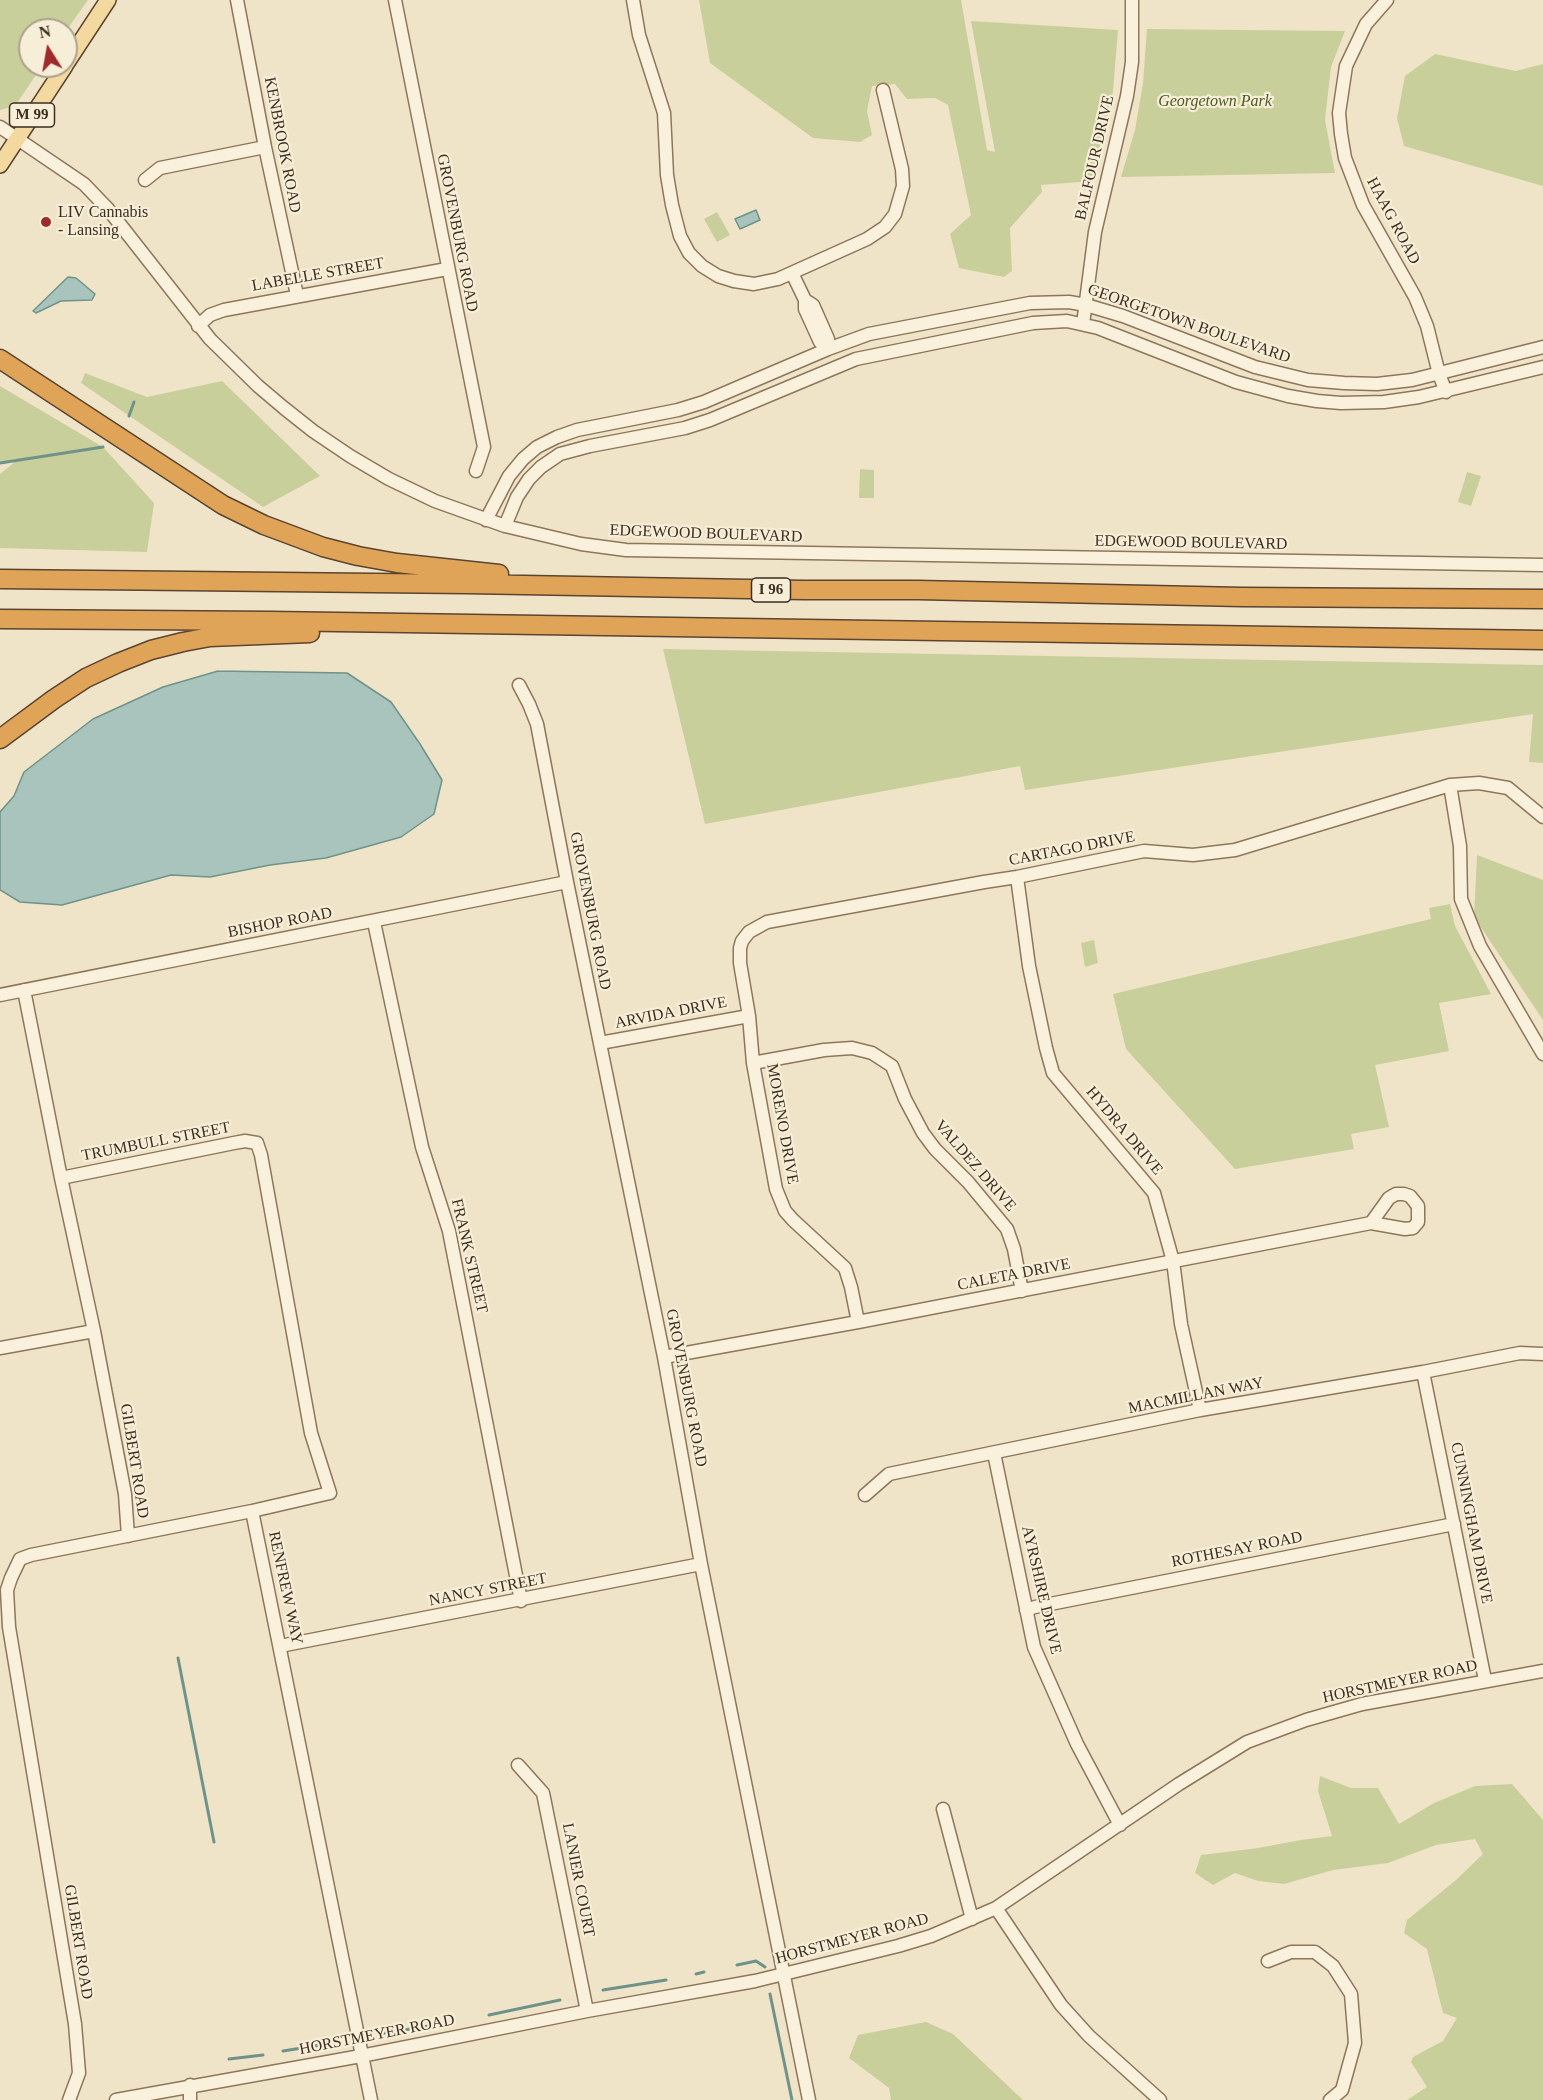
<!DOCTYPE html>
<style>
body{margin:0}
#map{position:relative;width:1543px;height:2100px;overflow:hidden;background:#f0e4c8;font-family:Georgia,serif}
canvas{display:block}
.north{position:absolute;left:18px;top:18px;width:60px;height:60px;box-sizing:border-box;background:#f7eed8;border:2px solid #ada18e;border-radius:50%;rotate:349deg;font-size:16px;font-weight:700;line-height:24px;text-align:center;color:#3d2e20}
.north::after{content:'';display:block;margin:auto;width:21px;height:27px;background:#9e2a2b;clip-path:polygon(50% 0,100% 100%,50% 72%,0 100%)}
</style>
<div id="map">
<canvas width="1543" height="2100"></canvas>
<div class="north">N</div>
</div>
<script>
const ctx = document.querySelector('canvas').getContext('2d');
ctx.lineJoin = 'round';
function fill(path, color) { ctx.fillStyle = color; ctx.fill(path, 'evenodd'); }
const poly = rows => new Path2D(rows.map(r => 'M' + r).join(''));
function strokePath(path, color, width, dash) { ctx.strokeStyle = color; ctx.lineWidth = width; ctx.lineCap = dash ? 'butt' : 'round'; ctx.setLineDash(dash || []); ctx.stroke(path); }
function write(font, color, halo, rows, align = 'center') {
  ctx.font = font + ' Georgia,serif'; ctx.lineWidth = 4.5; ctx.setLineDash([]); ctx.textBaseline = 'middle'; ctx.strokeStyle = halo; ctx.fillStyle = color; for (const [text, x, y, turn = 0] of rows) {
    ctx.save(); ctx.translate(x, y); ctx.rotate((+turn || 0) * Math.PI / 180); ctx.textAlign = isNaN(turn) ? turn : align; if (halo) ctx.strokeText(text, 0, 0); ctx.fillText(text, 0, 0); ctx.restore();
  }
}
const green = poly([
 [0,0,88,0,66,31,66,30,30,30,30,66,42,66,15,106,0,110],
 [699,0,961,0,987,150,995,152,971,21,1118,30,1113,91,1093,181,1041,185,1042,192,1010,228,1012,271,1004,277,959,268,950,234,971,215,948,105,935,98,907,99,895,84,872,86,867,111,872,135,860,142,813,138,710,63],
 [1147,29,1345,31,1331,67,1325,120,1335,173,1121,177,1135,130,1143,83],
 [1435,54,1516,71,1543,64,1543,186,1404,146,1397,118,1405,76],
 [717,212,730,235,717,242,704,219],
 [85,373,147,397,222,381,320,476,263,507,81,383],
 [0,386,103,447,154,503,147,552,0,548,0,474,16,461,0,463],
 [860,469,874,470,874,498,859,498],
 [1467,472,1481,476,1471,506,1458,502],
 [663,649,1543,665,1543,763,1529,762,1533,714,1025,790,1020,766,705,824],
 [1477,855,1543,880,1543,1020,1474,917],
 [1450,904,1455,926,1491,994,1439,1003,1449,1051,1375,1065,1389,1127,1351,1134,1354,1149,1235,1169,1126,1049,1113,994,1431,919,1429,908],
 [1094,940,1098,963,1085,967,1081,943],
 [1320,1776,1351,1788,1378,1788,1399,1824,1434,1803,1475,1786,1512,1784,1543,1820,1543,2100,1407,2100,1427,2087,1411,2062,1413,2057,1443,2041,1457,2018,1443,2013,1427,1949,1404,1933,1407,1920,1456,1880,1483,1854,1475,1839,1436,1845,1388,1863,1333,1870,1284,1884,1258,1881,1235,1873,1213,1885,1195,1873,1201,1855,1258,1848,1301,1840,1332,1836,1318,1791],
 [926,2022,953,2034,1023,2100,891,2100,889,2088,849,2058,858,2035]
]);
const water = poly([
 [756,210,760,220,740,229,735,219,756,210],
 [68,277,76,278,95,294,92,300,61,301,36,313,33,311,68,277],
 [218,671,347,673,391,702,420,744,442,780,434,814,401,837,326,858,270,865,210,877,171,875,62,905,20,902,0,890,0,812,14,796,24,772,93,719,163,687,218,671]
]);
const stream = poly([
 [129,416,134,402],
 [0,463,103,447],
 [178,1658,214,1842],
 [737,1965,756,1961,765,1967],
 [696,1974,704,1972],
 [603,1990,666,1980],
 [770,1994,792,2100],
 [489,2015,560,2000],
 [379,2034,435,2025],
 [283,2051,339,2042],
 [229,2059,263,2055]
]);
const minor = poly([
 [237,0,265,147,297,295],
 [395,0,484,447,476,471],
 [633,0,639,35,664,113,667,175,672,205,680,236,689,253,702,266,718,276,734,281,754,284,778,279,867,239,885,227,895,214,903,186,902,169,883,90],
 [1387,0,1366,24,1346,66,1339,113,1341,134,1345,158,1363,205,1415,297,1427,326,1439,374,1446,392],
 [0,127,84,184,108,209,210,339,258,386,284,408,313,431,350,456,389,479,435,501,505,526,581,544,626,550,1543,565],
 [145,180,160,168,265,147],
 [792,273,805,300],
 [805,300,813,305,828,339,828,349,820,342,805,309,805,300],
 [1083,324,1095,232,1127,96,1132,62,1132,0],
 [198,326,210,315,224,310,447,269],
 [486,520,509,476,523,459,537,447,557,437,577,430,678,410,704,402,828,349,869,334,1030,303,1069,302,1086,305,1123,316,1255,367,1308,380,1344,383,1377,384,1412,380,1543,347],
 [505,526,517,497,529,479,541,467,560,454,590,446,685,428,710,420,856,359,1033,323,1067,321,1098,328,1236,382,1288,396,1317,401,1341,403,1384,402,1419,397,1543,367],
 [519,685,529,704,537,724,567,882,664,1357,701,1564,809,2100],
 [1450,785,1460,846,1461,899,1480,946,1543,1054],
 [1017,877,1029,966,1046,1048,1053,1073,1154,1193,1173,1261,1181,1324,1200,1410],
 [374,922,422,1147,449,1231,521,1601],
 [24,990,61,1178,94,1331,125,1494,128,1536],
 [0,995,567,882],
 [600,1043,749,1016],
 [753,1063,824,1050,852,1048,872,1053,892,1066,905,1099,923,1133,935,1149,968,1182,1007,1229,1014,1249,1022,1291],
 [61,1178,234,1143,245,1141,257,1143,261,1155,311,1433,330,1493,252,1511,31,1555,20,1559,11,1578,7,1590,9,1627,75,2024,79,2073,69,2100],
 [858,1322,851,1287,845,1268,793,1220,785,1211,776,1189,753,1063,749,1016,740,963,740,948,742,941,749,932,767,922,984,882,1017,877,1144,851,1193,855,1235,850,1450,785,1479,783,1508,788,1543,817],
 [0,1348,94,1331],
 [664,1357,858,1322,1371,1223,1405,1229,1413,1228,1418,1222,1418,1206,1410,1196,1404,1194,1396,1194,1389,1198,1371,1223],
 [1423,1372,1485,1680],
 [994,1453,1034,1647,1077,1744,1120,1825],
 [865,1495,889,1474,1200,1410,1423,1372,1520,1353,1543,1354],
 [252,1511,371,2100],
 [1026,1610,1035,1607,1454,1524],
 [280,1646,701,1564],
 [518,1765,543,1793,587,2011],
 [943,1809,972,1919],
 [996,1908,1061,2005,1089,2036,1160,2100],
 [1268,1961,1291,1952,1315,1952,1333,1966,1351,1994,1355,2043,1342,2090,1330,2100],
 [190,2085,190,2100],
 [116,2100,361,2056,587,2011,755,1981,898,1946,931,1936,996,1908,1179,1784,1247,1742,1306,1720,1362,1704,1543,1671]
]);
const major = poly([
 [66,64,108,0],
 [0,165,65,66]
]);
const highway = poly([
 [0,359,223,505,264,525,323,547,358,556,397,563,499,574],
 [0,579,467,584,804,590,918,590,1242,597,1543,599],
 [0,619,271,621,1543,640],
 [0,739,54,699,86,678,118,663,151,650,183,642,210,637,310,633]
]);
const markers = [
 [46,222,6,"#9e2a2b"]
];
const shields = [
 [32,115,45],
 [771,590,39]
];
const shieldNames = [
 ["M 99",32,115],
 ["I 96",771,590]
];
const parkNames = [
 ["Georgetown Park",1215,102]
];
const streetNames = [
 ["KENBROOK ROAD",282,145,79],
 ["BALFOUR DRIVE",1095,158,-77],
 ["HAAG ROAD",1393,221,62],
 ["GROVENBURG ROAD",457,233,79],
 ["LABELLE STREET",318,275,-10],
 ["GEORGETOWN BOULEVARD",1189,324,19],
 ["EDGEWOOD BOULEVARD",706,534,2],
 ["EDGEWOOD BOULEVARD",1191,543,1],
 ["CARTAGO DRIVE",1072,849,-11],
 ["GROVENBURG ROAD",590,911,79],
 ["BISHOP ROAD",280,923,-11],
 ["ARVIDA DRIVE",671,1013,-11],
 ["MORENO DRIVE",782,1124,80],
 ["HYDRA DRIVE",1124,1131,50],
 ["TRUMBULL STREET",156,1142,-11],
 ["VALDEZ DRIVE",975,1166,49],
 ["FRANK STREET",469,1256,77],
 ["CALETA DRIVE",1014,1275,-11],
 ["GROVENBURG ROAD",686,1388,79],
 ["MACMILLAN WAY",1196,1396,-11],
 ["GILBERT ROAD",134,1461,81],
 ["CUNNINGHAM DRIVE",1471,1523,79],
 ["ROTHESAY ROAD",1237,1550,-11],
 ["RENFREW WAY",285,1588,78],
 ["NANCY STREET",488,1590,-11],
 ["AYRSHIRE DRIVE",1041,1590,77],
 ["HORSTMEYER ROAD",1400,1682,-12],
 ["LANIER COURT",578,1880,79],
 ["HORSTMEYER ROAD",852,1939,-15],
 ["GILBERT ROAD",78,1942,81],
 ["HORSTMEYER ROAD",377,2035,-11]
];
const poiNames = [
 ["LIV Cannabis",58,213],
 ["- Lansing",58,231]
];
fill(green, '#c9cf9b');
fill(water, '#a9c4bc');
strokePath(water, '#6f938a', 1.5);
strokePath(stream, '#6f938a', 3);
strokePath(minor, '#8d765c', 15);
strokePath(major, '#5b4430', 18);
strokePath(highway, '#5b4430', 21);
strokePath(minor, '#faf1dc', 12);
strokePath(major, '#f3d9a0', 15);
strokePath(highway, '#e0a458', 18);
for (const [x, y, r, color] of markers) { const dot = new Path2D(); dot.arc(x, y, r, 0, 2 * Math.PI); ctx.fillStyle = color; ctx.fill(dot); strokePath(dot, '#f7eed8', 2); }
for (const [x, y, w] of shields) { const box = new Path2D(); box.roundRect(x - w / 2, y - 12, w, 24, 4.5); ctx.fillStyle = '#f7eed8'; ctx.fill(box); strokePath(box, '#3d2e20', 1.5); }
write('bold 15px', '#3d2e20', null, shieldNames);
write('italic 16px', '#4d5a26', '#f7eed8', parkNames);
write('16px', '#3d2e20', '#f7eed8', streetNames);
write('16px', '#3d2e20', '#f7eed8', poiNames, 'left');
</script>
